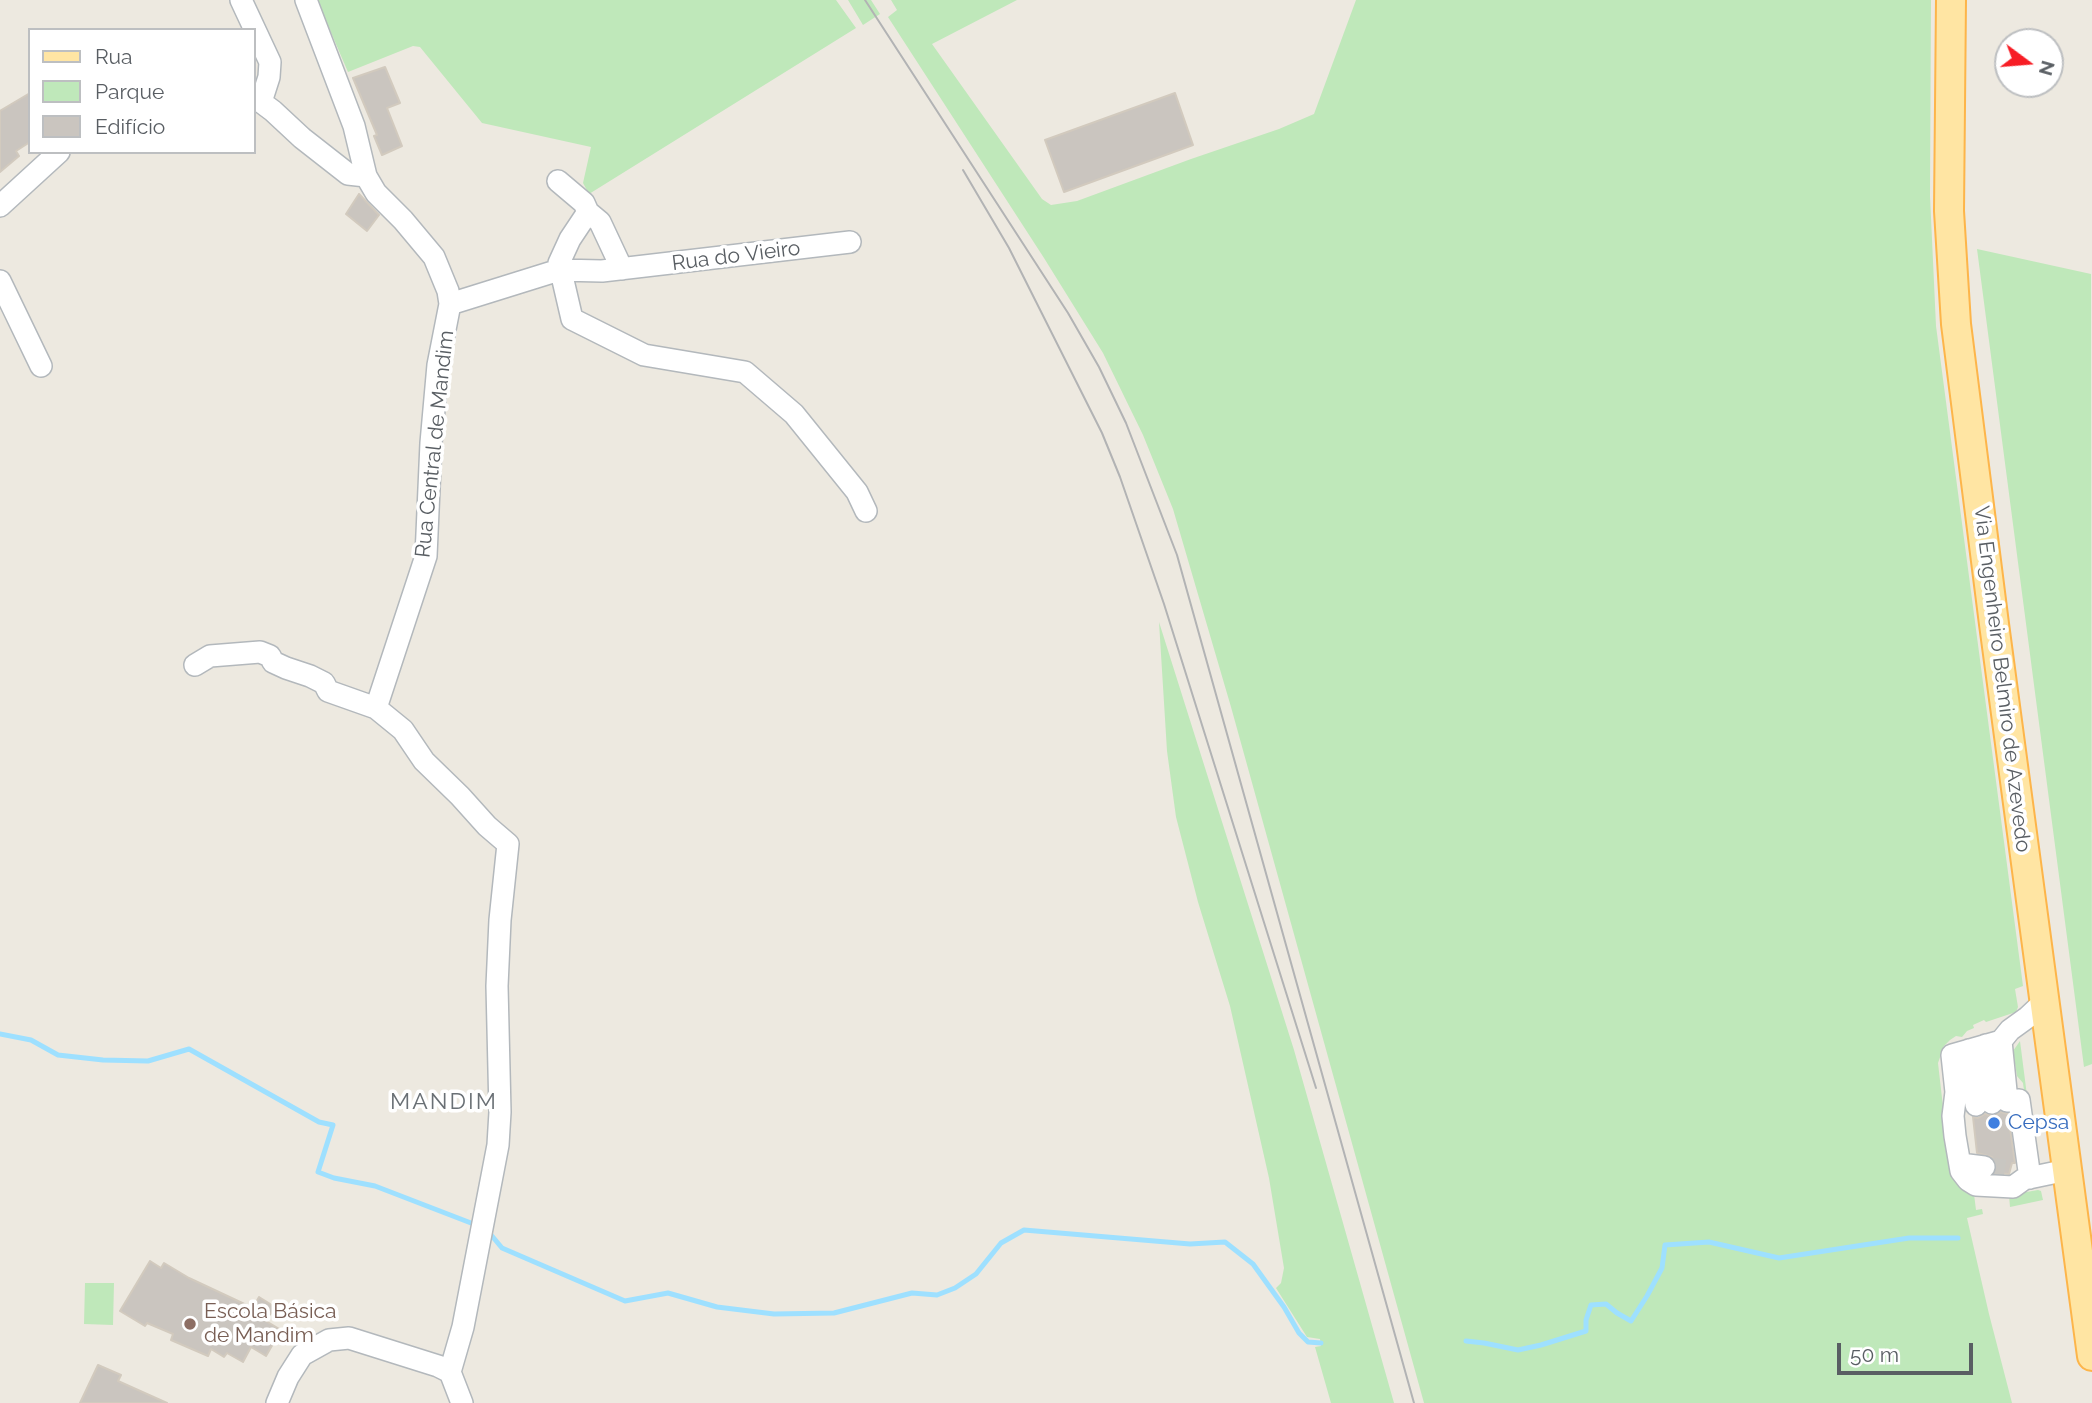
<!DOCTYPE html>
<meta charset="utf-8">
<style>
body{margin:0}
#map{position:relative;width:2092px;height:1403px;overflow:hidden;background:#ede9e0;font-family:Raleway,sans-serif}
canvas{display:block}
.legend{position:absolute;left:28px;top:28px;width:228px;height:126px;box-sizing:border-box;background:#fff;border:2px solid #bdbfc1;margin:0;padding:9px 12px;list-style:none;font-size:21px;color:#595e63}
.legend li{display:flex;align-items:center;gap:14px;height:35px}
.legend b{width:35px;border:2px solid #bdbfc1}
.north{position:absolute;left:1994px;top:28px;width:70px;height:70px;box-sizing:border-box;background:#fff;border:2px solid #bdbfc1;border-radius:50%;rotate:106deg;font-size:19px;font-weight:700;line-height:28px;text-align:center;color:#595e63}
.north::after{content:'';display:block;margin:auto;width:24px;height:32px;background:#f71d25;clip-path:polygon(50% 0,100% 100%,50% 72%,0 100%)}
.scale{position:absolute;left:1837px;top:1343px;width:136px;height:32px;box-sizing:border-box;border:4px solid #595e63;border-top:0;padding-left:9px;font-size:21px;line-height:24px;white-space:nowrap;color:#595e63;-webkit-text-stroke:5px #fff;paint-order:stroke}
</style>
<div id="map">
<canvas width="2092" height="1403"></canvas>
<ul class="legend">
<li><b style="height:9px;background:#ffe5a3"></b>Rua</li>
<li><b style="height:19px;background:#bfe8ba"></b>Parque</li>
<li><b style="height:19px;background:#cac5bf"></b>Edifício</li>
</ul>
<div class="north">N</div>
<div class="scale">50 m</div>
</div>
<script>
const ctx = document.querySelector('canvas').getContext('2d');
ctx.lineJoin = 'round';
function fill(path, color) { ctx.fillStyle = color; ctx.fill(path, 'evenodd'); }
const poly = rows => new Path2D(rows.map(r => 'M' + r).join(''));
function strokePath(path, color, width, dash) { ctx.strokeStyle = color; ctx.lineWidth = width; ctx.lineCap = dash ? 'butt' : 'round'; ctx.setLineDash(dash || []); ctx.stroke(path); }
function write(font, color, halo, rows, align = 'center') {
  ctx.font = font + ' Raleway,sans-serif'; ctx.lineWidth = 7; ctx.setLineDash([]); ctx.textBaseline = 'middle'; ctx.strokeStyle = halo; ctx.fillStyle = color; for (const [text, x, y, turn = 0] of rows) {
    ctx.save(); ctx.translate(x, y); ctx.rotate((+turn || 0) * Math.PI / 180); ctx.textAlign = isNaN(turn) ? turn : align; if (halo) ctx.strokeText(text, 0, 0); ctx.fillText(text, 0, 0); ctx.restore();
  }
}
const green = poly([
 [317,0,836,0,856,28,589,194,583,183,591,147,482,123,420,47,413,46,348,72],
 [848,0,871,0,880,14,863,25],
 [891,0,1017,0,932,44,1042,199,1051,205,1077,201,1191,159,1279,129,1314,114,1356,0,1931,0,1930,196,1936,326,2023,986,2015,989,2018,1007,2016,1012,1986,1022,1984,1020,1973,1025,1974,1028,1967,1031,1962,1037,1956,1036,1950,1040,1944,1046,1938,1063,1949,1159,1974,1194,1976,1210,1982,1209,1983,1214,1967,1218,1989,1314,2012,1403,1424,1403,1231,707,1173,509,1143,435,1103,353,1044,258,888,17,897,10],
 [1977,249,2091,274,2092,1064,2084,1067],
 [1159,622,1294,1050,1394,1403,1331,1403,1315,1347,1321,1346,1320,1339,1307,1337,1276,1288,1281,1283,1284,1268,1269,1178,1230,1006,1198,902,1176,817,1167,751],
 [2020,1041,2035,1158,2032,1152,2023,1083,2017,1076,2013,1051],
 [2038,1190,2041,1191,2043,1200,2010,1207,2009,1195],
 [85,1283,114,1283,113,1325,84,1324]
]);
const stream = poly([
 [0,1034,31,1040,58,1055,103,1060,148,1061,189,1049,319,1122,333,1125,318,1172,334,1178,375,1186,471,1223],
 [492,1236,502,1248,625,1301,668,1293,717,1307,774,1314,834,1313,912,1293,937,1295,955,1288,976,1274,1001,1243,1024,1230,1190,1244,1225,1242,1253,1264,1284,1307,1299,1333,1308,1342,1321,1343],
 [1466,1341,1484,1343,1518,1350,1541,1345,1586,1331,1586,1320,1591,1305,1606,1304,1617,1313,1631,1321,1647,1296,1662,1268,1665,1245,1709,1242,1779,1258,1909,1238,1958,1238]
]);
const building = poly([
 [385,67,400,103,387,108,402,146,382,155,374,136,377,135,353,78,385,67],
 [30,93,30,142,16,151,19,156,0,172,0,111,30,93],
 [1175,93,1193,145,1064,192,1045,140,1175,93],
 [359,194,379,215,367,231,346,214,359,194],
 [2001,1112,2008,1114,2015,1163,2012,1163,2009,1174,1995,1173,1996,1163,1992,1157,1977,1153,1973,1117,1978,1118,1985,1114,1994,1116,2001,1112],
 [150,1261,161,1268,164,1263,189,1278,253,1308,259,1297,275,1307,266,1321,281,1330,266,1356,251,1347,243,1362,227,1353,224,1357,211,1349,208,1356,171,1340,173,1334,147,1323,145,1326,120,1311,150,1261],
 [98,1365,121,1375,118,1381,167,1403,80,1403,98,1365]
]);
const minorTunnel = poly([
 [1984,1167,2011,1171]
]);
const minor = poly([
 [241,0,270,62,269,77,261,102],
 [306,0,354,126,366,176,376,193,403,220,434,257,448,291,450,304,438,365,431,443,426,556,376,708,403,730,424,761,460,796,487,826,508,844,500,920,497,986,500,1112,498,1145,463,1327,450,1372,462,1403],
 [254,100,261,102,273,111,302,138,348,174,366,176],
 [558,181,584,203,588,212,600,222,622,269],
 [0,206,59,152],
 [588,212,570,239,559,263,572,319,644,355,745,372,794,414,857,492,866,511],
 [0,281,41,366],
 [450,304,559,270,602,271,850,242],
 [195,665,210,656,260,652,270,656,273,662,286,668,310,676,324,683,328,691,376,708],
 [2045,1001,2028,1017,2010,1030,2001,1041,1952,1055,1956,1092,1953,1116,1955,1136,1961,1171,1968,1180,1976,1185,2013,1187,2024,1179,2067,1170],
 [2001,1041,2007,1101,2019,1100,2030,1178],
 [1986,1045,1992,1103],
 [1969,1050,1976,1105],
 [1960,1164,1984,1167],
 [277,1403,288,1377,302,1355,329,1340,349,1338,438,1366,450,1372]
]);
const major = poly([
 [1951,0,1949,211,1956,324,1994,624,2092,1356]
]);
const tram = poly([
 [865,0,1068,313,1099,367,1126,423,1177,555,1414,1403],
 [963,170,1009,248,1102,433,1120,477,1164,604,1316,1088]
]);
const markers = [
 [1994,1123,7,"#3f7fe0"],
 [190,1324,7,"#8d6e63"]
];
const streetNames = [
 ["Rua do Vieiro",736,256,-7],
 ["Rua Central de Mandim",435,444,-84],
 ["Via Engenheiro Belmiro de Azevedo",2002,679,83]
];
const shopNames = [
 ["Cepsa",2008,1123]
];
const educationNames = [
 ["Escola Básica",204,1312],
 ["de Mandim",204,1336]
];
const neighbourhoodNames = [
 ["MANDIM",444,1102]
];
fill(green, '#bfe8ba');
strokePath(stream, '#9ee0ff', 5);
fill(building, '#cac5bf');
strokePath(building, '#d2cabe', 2);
strokePath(minorTunnel, '#c8c6c1', 21, [21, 10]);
strokePath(minor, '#b3b8bc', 24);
strokePath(major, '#fdb54a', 32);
strokePath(minor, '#fff', 21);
strokePath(major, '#ffe5a3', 28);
strokePath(tram, '#b2b3b4', 2);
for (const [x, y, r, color] of markers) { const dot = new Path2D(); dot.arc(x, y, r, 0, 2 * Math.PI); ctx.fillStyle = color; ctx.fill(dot); strokePath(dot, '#fff', 2.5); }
write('21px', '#595e63', '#fff', streetNames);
write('21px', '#366cbe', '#fff', shopNames, 'left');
write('21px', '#785e54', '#fff', educationNames, 'left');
ctx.letterSpacing = '2px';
write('23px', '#6a7075', '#fff', neighbourhoodNames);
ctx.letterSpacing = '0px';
</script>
